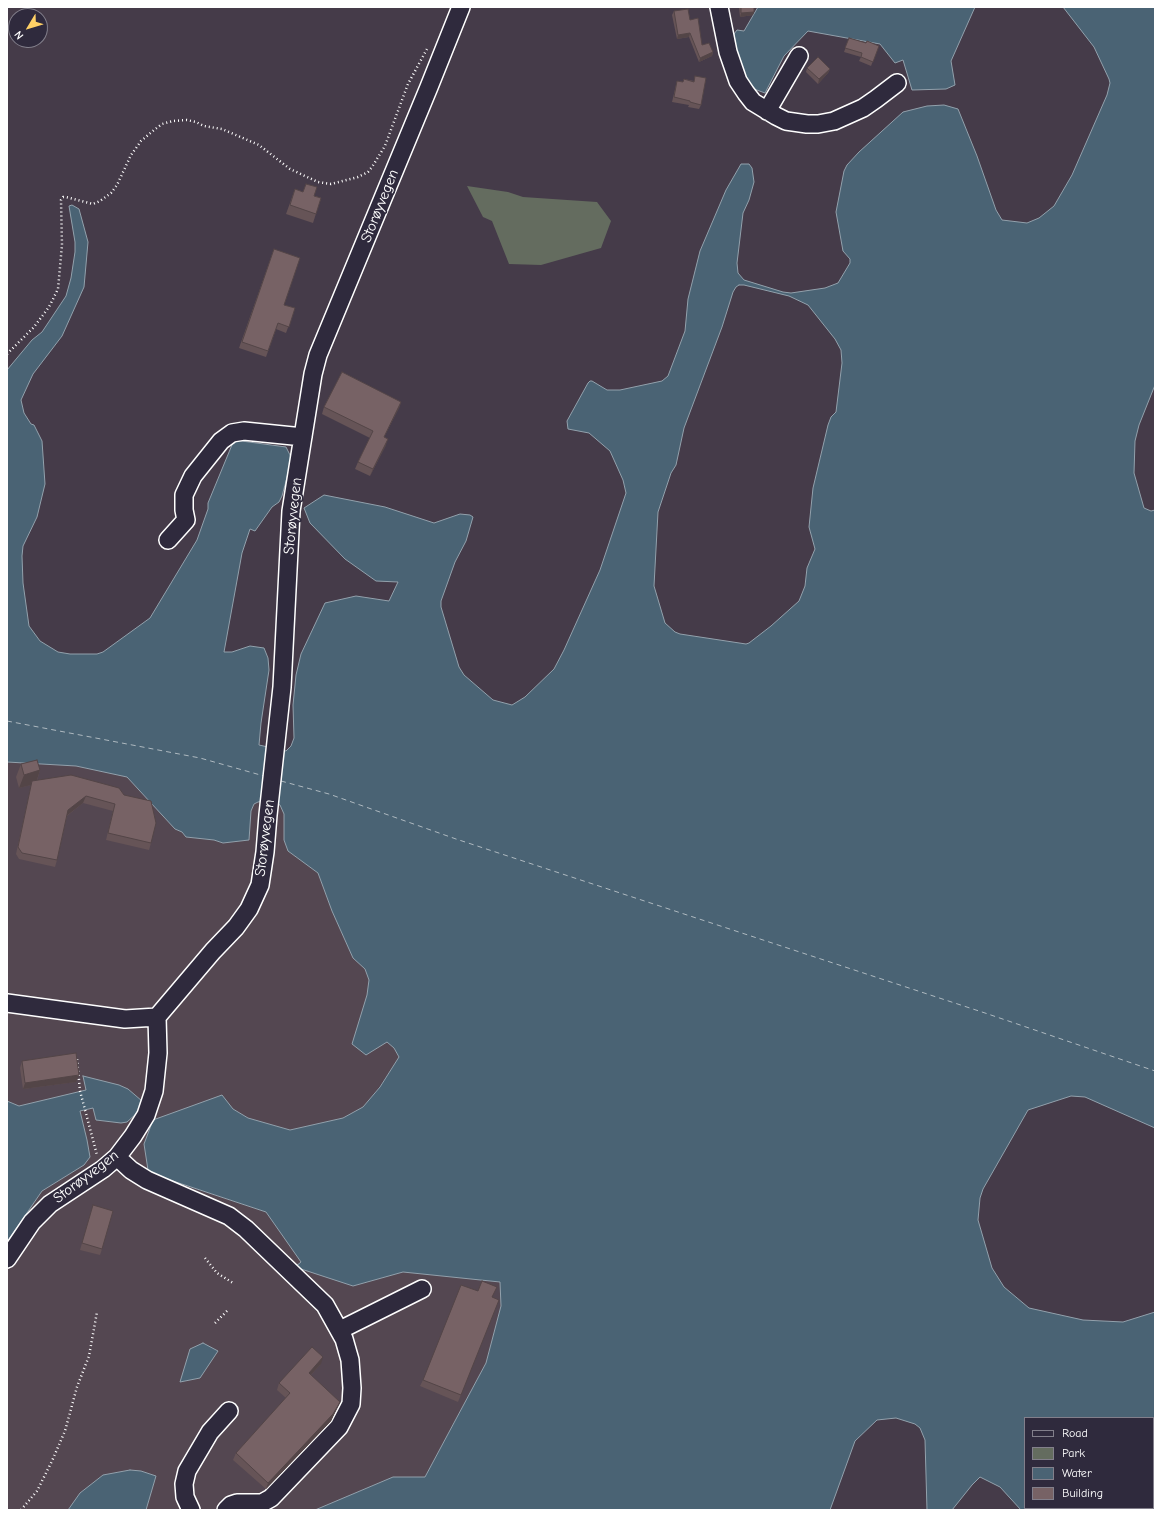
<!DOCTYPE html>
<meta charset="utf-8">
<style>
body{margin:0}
#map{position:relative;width:1162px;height:1517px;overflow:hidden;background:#453b49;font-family:"Comic Neue",sans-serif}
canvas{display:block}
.frame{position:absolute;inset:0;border:8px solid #fff;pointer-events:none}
.legend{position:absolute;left:1024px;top:1417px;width:130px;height:92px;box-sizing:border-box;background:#2f2a3d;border:1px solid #827f8b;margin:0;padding:5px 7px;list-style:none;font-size:12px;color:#fff}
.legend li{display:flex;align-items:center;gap:8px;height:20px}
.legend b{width:20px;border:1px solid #827f8b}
.north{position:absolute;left:8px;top:8px;width:40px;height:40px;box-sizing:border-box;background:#2f2a3d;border:1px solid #827f8b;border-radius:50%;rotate:232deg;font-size:11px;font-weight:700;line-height:16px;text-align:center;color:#fff}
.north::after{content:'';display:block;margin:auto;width:14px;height:18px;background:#ffd166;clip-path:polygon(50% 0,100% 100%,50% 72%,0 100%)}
</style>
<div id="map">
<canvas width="1162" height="1517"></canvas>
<div class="frame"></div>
<ul class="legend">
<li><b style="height:5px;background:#2f2a3d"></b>Road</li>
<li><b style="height:11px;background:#646c5f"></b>Park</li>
<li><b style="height:11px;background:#4a6374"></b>Water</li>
<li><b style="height:11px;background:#776265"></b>Building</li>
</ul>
<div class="north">N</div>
</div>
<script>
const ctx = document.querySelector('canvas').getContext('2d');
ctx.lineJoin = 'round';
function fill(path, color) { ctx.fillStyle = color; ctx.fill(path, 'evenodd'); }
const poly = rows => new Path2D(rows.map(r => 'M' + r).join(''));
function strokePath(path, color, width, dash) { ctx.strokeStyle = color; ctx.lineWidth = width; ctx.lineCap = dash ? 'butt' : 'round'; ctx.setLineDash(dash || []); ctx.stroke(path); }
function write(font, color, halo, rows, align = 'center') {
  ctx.font = font + ' "Comic Neue",sans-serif'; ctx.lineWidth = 3.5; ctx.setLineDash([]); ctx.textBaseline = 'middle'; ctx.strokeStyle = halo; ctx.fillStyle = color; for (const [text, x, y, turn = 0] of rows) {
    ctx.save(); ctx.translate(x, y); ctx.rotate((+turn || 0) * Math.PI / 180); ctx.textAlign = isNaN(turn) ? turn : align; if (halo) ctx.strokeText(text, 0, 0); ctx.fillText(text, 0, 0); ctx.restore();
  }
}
const built = poly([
 [7,762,76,766,127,777,175,829,182,832,186,837,214,840,223,843,249,840,251,811,254,804,258,802,264,801,274,802,280,805,284,813,284,840,288,851,318,873,332,911,353,958,365,969,369,980,367,995,366,1055,387,1042,394,1048,399,1057,379,1087,363,1107,343,1118,290,1130,248,1118,233,1109,148,1170,148,1174,148,1173,266,1212,301,1262,296,1267,353,1286,403,1272,500,1282,501,1306,486,1363,425,1477,393,1477,315,1510,146,1510,156,1476,130,1470,103,1475,80,1493,68,1510,7,1510,7,1242,42,1191,84,1165,87,1140,80,1111,93,1108,121,1123,84,1077,87,1090,19,1106,7,1101]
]);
const green = poly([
 [467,186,508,192,523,197,597,202,611,221,601,248,541,265,509,264,492,221,483,217]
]);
const water = poly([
 [758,7,975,7,951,61,955,85,946,89,912,90,903,60,895,63,880,44,808,31,784,56,765,93,754,89,745,77,736,50,734,34,737,30,744,31,758,7],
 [1063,7,1155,7,1155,385,1139,425,1135,441,1134,473,1144,508,1151,511,1155,510,1155,1128,1085,1097,1071,1096,1028,1110,983,1189,980,1198,978,1220,992,1268,1004,1287,1029,1308,1083,1320,1123,1322,1155,1312,1155,1510,1021,1510,1000,1487,980,1477,972,1485,952,1510,927,1510,925,1440,920,1428,915,1424,896,1418,877,1420,855,1441,830,1510,315,1510,393,1477,425,1477,486,1363,501,1306,500,1282,403,1272,353,1286,295,1267,301,1262,266,1212,149,1173,147,1178,148,1170,144,1144,153,1120,222,1095,233,1109,248,1118,290,1130,343,1118,363,1107,380,1087,399,1057,394,1048,387,1042,366,1055,352,1044,367,995,369,980,365,969,353,958,332,911,318,873,288,851,284,840,284,814,280,805,274,802,264,801,258,802,254,804,251,811,249,840,223,843,214,840,186,837,182,832,175,829,127,777,76,766,7,762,7,370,32,340,42,332,66,296,71,278,75,252,75,242,69,206,72,205,79,209,88,242,84,287,62,336,33,374,21,400,24,413,31,424,34,425,42,441,45,484,37,517,23,546,22,556,23,583,29,626,40,641,58,652,70,654,97,654,103,652,150,618,197,540,208,509,208,503,234,440,286,447,292,459,282,496,279,502,272,507,255,531,250,529,242,553,224,652,232,652,250,646,264,648,268,658,269,670,261,723,259,745,286,751,291,746,294,738,293,705,296,675,301,654,325,603,356,596,389,601,398,582,376,581,345,559,310,523,304,508,324,495,385,507,434,523,460,514,470,515,473,517,466,541,455,562,441,601,441,607,459,667,464,675,493,700,512,705,525,697,554,669,564,650,600,570,626,493,623,480,610,451,589,433,568,429,567,421,588,383,590,381,592,381,607,390,620,390,662,381,668,376,685,331,688,299,700,251,726,190,741,164,749,164,752,168,754,182,749,200,743,213,737,263,738,273,744,280,783,292,791,293,825,288,838,283,850,263,850,259,843,251,836,212,844,171,847,165,859,152,903,112,927,106,944,105,958,109,977,156,996,210,1002,220,1027,223,1039,218,1054,206,1072,175,1107,95,1110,83,1109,79,1094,47,1063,7],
 [739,285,744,285,789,296,808,305,835,339,841,350,842,363,836,412,831,417,828,425,813,488,809,527,815,549,807,568,805,586,799,601,771,626,749,643,746,644,680,634,675,632,665,623,654,586,658,512,671,473,676,465,684,428,722,327,733,292,736,287,739,285],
 [1025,1418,1153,1418,1153,1508,1025,1508,1025,1418],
 [83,1076,119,1085,128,1089,142,1101,141,1106,137,1113,127,1122,121,1123,96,1120,93,1108,80,1111,87,1140,90,1157,84,1165,42,1191,7,1242,7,1101,19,1106,86,1090,83,1076],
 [203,1343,218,1351,200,1378,180,1382,190,1349,203,1343],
 [130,1470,141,1471,156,1476,146,1510,68,1510,80,1493,103,1475,130,1470]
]);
const ferry = poly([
 [7,721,200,758,264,776],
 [281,781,329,794,456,839,985,1013,1155,1071]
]);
const path = poly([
 [7,354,34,327,49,307,58,289,62,245,61,200,63,197,66,197,93,204,100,201,111,193,117,185,131,155,141,141,154,130,162,124,173,121,187,120,196,122,204,126,222,129,259,145,290,169,318,182,331,184,358,177,368,172,372,167,385,146,408,84,427,49],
 [77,1059,80,1091,97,1155],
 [205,1258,217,1273,233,1283],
 [215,1323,229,1309],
 [21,1510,37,1491,52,1461,65,1431,77,1387,89,1356,97,1312]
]);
const minor = poly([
 [719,7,728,52,738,81,746,93,753,102,776,116,786,121,807,124,818,124,834,121,863,108,876,99,897,83],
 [767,111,799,56],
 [168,540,186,520,184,510,184,495,193,476,221,441,232,433,244,431,303,437],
 [7,1003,125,1019,157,1017],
 [117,1157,131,1170,147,1180,229,1216,246,1229,325,1305,344,1339,350,1360,352,1388,351,1404,339,1427,271,1498,262,1503,237,1503,231,1505,226,1510],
 [7,1259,32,1222,50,1204,103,1169,117,1157,133,1136,146,1115,154,1091,158,1053,157,1017,213,951,236,927,249,909,260,885,265,852,268,815,282,687,291,511,313,374,318,355,429,87,461,7],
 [340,1330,422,1289],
 [191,1510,185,1497,184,1484,187,1471,210,1432,229,1411]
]);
const wall = poly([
 [739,7,754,7,753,15,740,17],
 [674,11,690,20,702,45,713,52,712,56,699,62,689,37,677,39,672,15],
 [849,38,879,46,871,66,859,61,861,57,844,52],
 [807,68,830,69,828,73,818,84,806,72],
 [695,76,701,105,699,109,688,107,689,105,672,102,676,85,677,81,683,82,684,79,694,81],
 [295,189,321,198,313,223,286,214],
 [274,249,284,305,295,308,286,333,276,329,266,357,239,348],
 [401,402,399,408,384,437,386,445,370,476,355,469,358,462,370,438,322,414,324,407],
 [21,764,40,770,37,781,119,788,151,843,149,850,106,840,113,811,83,803,67,816,57,860,55,867,19,859,16,854,31,785,19,788,16,777],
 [22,1061,76,1082,23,1089,20,1068],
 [93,1205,102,1249,100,1255,80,1250],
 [493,1298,499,1300,458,1402,420,1386,423,1380],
 [321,1364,311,1375,337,1408,331,1421,266,1489,233,1460,236,1453,286,1398,277,1390,279,1383]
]);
const shadedWall = poly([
 [754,12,753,15,740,17,741,13],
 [690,33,689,37,677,39,678,35],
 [713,52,712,56,699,62,700,58],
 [830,69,828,73,818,84,819,79],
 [401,402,399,408,381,443,384,437],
 [388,439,386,445,370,476,373,469],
 [40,770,36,783,32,781,31,785,19,788,24,775],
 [86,796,83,803,65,817,68,810],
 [79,1075,76,1082,23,1089,25,1083],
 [323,1357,321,1364,306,1380,309,1373],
 [340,1402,337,1408,331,1421,266,1489,268,1483]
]);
const building = poly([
 [741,7,754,7,754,12,741,13,741,7],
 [688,9,690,20,698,18,702,45,709,43,713,52,700,58,690,33,678,35,674,11,688,9],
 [849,38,866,43,867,41,879,46,873,62,861,57,862,53,845,48,849,38],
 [818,57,830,69,819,79,807,68,818,57],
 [695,76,706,78,701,105,690,102,690,101,674,97,677,81,683,82,684,79,694,82,695,76],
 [306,184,317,187,314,196,321,198,316,214,290,205,295,189,303,192,306,184],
 [274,249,300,258,284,305,295,308,289,327,278,323,268,351,242,342,274,249],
 [342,372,401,402,384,437,388,439,373,469,358,462,373,431,324,407,342,372],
 [37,760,40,770,24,775,21,764,37,760],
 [71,775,119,788,124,795,151,801,156,823,151,843,108,833,115,804,86,796,68,810,57,860,22,853,18,847,32,781,71,775],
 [76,1053,79,1075,25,1083,22,1061,76,1053],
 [93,1205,113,1211,102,1249,82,1243,93,1205],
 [482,1281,497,1287,492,1297,499,1300,461,1395,423,1380,461,1285,478,1291,482,1281],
 [312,1347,323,1357,309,1373,340,1402,333,1414,268,1483,236,1453,290,1393,279,1383,312,1347]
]);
const streetNames = [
 ["Storøyvegen",380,206,-68],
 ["Storøyvegen",293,516,-84],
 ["Storøyvegen",265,838,-83],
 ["Storøyvegen",86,1177,-37]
];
fill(built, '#544751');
fill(green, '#646c5f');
fill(water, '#4a6374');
strokePath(water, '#92a1ac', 1);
strokePath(ferry, '#aeb9c0', 1, [5, 4]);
strokePath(minor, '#fff', 20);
strokePath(path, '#fff', 2.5, [1, 3]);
strokePath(minor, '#2f2a3d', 17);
fill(wall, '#665457');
fill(shadedWall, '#534547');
fill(building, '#776265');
strokePath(building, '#534547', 1);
write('15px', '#fff', '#2f2a3d', streetNames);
</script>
